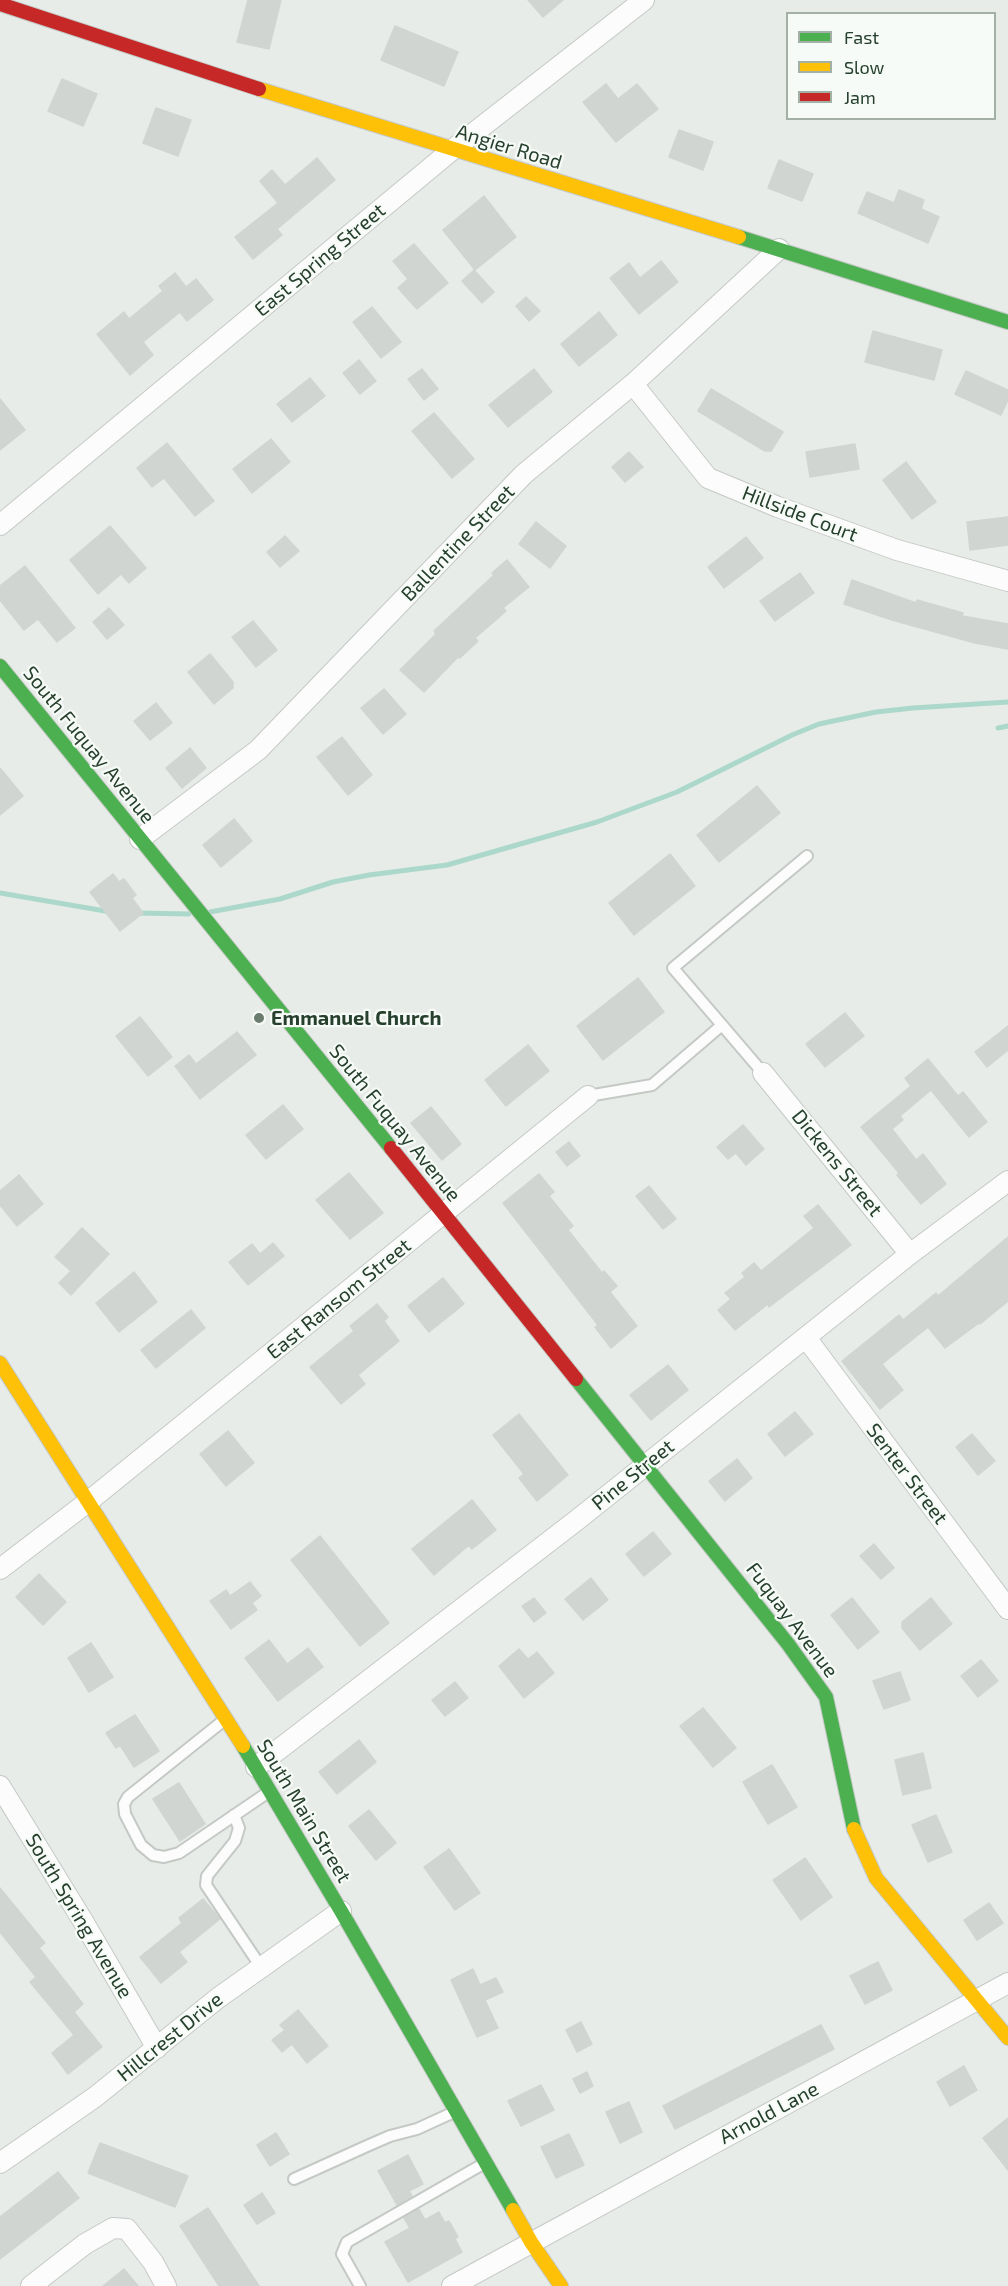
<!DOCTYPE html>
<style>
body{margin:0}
#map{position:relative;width:1008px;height:2286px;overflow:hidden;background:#e8ece8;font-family:"Exo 2",sans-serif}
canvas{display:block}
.legend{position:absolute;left:786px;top:12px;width:210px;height:108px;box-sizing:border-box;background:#f7fbf7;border:2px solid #a3b0a6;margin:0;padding:8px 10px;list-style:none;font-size:18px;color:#26402d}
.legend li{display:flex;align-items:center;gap:12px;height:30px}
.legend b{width:30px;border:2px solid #a3b0a6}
</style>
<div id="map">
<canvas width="1008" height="2286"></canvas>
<ul class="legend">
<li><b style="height:8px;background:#4caf50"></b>Fast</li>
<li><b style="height:8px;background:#ffc107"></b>Slow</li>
<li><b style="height:8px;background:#c62828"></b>Jam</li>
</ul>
</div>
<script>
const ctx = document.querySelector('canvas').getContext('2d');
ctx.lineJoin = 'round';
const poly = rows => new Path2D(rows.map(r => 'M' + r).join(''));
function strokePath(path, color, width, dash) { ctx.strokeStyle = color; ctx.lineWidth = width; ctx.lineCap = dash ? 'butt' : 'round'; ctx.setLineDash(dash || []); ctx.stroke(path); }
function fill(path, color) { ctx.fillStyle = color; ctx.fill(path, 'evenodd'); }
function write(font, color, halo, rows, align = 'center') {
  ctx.font = font + ' "Exo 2",sans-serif'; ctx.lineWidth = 4.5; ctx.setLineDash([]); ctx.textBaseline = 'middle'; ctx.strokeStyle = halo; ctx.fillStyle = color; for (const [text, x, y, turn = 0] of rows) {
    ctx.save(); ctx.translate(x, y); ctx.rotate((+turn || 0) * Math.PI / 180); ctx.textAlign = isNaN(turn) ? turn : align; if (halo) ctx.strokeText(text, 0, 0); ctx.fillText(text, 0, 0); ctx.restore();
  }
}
const stream = poly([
 [998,728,1008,726],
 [0,893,111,912],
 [210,912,280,899,333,882,369,875,447,865,597,822,677,792,792,735,819,724,876,712,913,708,1008,702],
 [135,913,189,914]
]);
const building = poly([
 [248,0,281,0,269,49,237,42,248,0],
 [528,0,563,0,543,17,528,0],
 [395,26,458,52,444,86,381,60,395,26],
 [62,79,97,94,83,126,48,111,62,79],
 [606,84,618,99,637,84,658,109,616,142,583,102,606,84],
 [156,108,191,120,178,156,143,143,156,108],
 [679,130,713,142,703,170,669,157,679,130],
 [317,158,335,180,277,229,282,235,253,259,235,237,278,203,260,181,272,170,285,185,317,158],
 [779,160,813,174,802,201,768,188,779,160],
 [899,190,924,200,921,209,939,217,928,243,858,213,867,192,894,203,899,190],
 [484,196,516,237,475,270,443,230,484,196],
 [414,244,448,283,417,309,398,288,408,279,393,261,414,244],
 [661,261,678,282,639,314,610,278,629,263,640,278,661,261],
 [474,270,494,292,482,303,462,281,474,270],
 [175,273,186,287,196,279,213,300,187,321,180,312,143,342,153,355,130,375,97,334,124,312,129,319,163,291,159,286,175,273],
 [526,297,540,311,529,321,516,306,526,297],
 [372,307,401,342,381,358,353,322,372,307],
 [599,312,617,335,579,366,561,344,599,312],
 [873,331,942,350,934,380,865,362,873,331],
 [359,360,376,381,360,394,343,373,359,360],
 [422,369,438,389,424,400,408,379,422,369],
 [534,369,552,392,508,427,489,405,534,369],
 [966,371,1008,390,1008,400,1001,415,955,394,966,371],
 [310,378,325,396,292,422,277,404,310,378],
 [711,389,783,432,771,451,765,451,698,411,711,389],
 [0,399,25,430,0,450,0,399],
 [434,413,474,459,452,478,412,431,434,413],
 [271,439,290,462,252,493,233,469,271,439],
 [167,443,214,501,195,516,164,478,152,487,137,468,167,443],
 [855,444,859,469,810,477,806,452,855,444],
 [629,452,643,467,625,482,612,467,629,452],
 [906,462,936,502,912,519,883,480,906,462],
 [1008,517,1008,545,970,550,967,522,1008,517],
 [536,522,566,546,550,568,519,544,536,522],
 [110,526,146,568,129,583,121,574,98,594,70,560,110,526],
 [285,536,299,551,280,567,267,552,285,536],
 [746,537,763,558,724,588,708,567,746,537],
 [507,560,529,587,503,608,506,611,475,638,478,641,460,658,458,657,424,692,400,670,436,634,434,631,494,575,492,573,507,560],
 [25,566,75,628,57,642,38,619,24,630,0,600,0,586,25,566],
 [800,573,814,593,775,621,760,601,800,573],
 [852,580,916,603,917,600,963,613,962,616,1008,624,1008,649,975,643,892,620,844,604,852,580],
 [109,608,124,625,107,639,93,622,109,608],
 [253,621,277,650,256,667,232,637,253,621],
 [210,654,233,682,233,688,214,704,188,672,210,654],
 [384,689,406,714,383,734,361,708,384,689],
 [156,703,172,723,150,740,134,721,156,703],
 [342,737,372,775,348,795,317,757,342,737],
 [190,748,206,768,182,788,166,768,190,748],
 [0,768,23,796,0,815,0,768],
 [757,786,780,813,719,862,697,835,757,786],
 [234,819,252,841,221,867,203,845,234,819],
 [670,854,695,886,634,935,609,903,670,854],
 [113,874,119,882,124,879,136,895,132,898,143,913,120,931,90,892,113,874],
 [638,978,664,1012,603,1060,577,1026,638,978],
 [845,1013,864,1036,825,1067,806,1044,845,1013],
 [140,1017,172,1057,148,1076,116,1036,140,1017],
 [1008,1026,1008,1050,987,1067,975,1052,1008,1026],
 [237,1032,256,1055,200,1099,175,1066,189,1055,196,1064,237,1032],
 [528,1045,549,1071,506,1106,485,1080,528,1045],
 [928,1059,958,1096,963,1092,987,1122,969,1137,931,1090,900,1116,903,1120,892,1129,916,1160,923,1154,946,1184,921,1204,897,1175,899,1173,861,1127,911,1086,905,1078,928,1059],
 [283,1105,303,1129,266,1159,246,1135,283,1105],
 [431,1107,461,1144,442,1160,411,1123,431,1107],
 [743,1125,764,1149,746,1165,736,1153,728,1159,717,1147,743,1125],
 [569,1142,580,1156,567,1166,556,1152,569,1142],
 [349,1173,383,1213,350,1239,316,1200,349,1173],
 [539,1174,554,1192,549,1196,573,1226,568,1230,602,1273,604,1271,617,1286,610,1292,637,1326,611,1348,595,1327,598,1325,503,1203,539,1174],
 [19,1175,43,1204,17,1226,0,1205,0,1191,19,1175],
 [649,1186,676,1219,663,1229,636,1196,649,1186],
 [818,1205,851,1245,769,1307,768,1304,735,1330,718,1310,731,1299,725,1293,745,1277,742,1273,754,1263,761,1271,814,1228,804,1216,818,1205],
 [82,1228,109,1254,71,1295,59,1283,71,1271,55,1257,82,1228],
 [1008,1237,1008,1301,980,1324,979,1323,945,1348,928,1327,882,1364,903,1390,880,1409,842,1361,899,1315,903,1320,936,1293,938,1296,1008,1237],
 [273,1243,284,1256,248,1285,229,1262,252,1244,260,1254,273,1243],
 [134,1272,157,1302,119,1332,96,1303,134,1272],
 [443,1278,464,1304,429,1332,408,1306,443,1278],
 [377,1304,388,1317,384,1321,399,1341,358,1375,365,1384,341,1404,310,1367,354,1331,350,1326,377,1304],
 [191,1310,205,1328,156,1368,141,1350,191,1310],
 [668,1365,688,1390,651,1420,630,1395,668,1365],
 [795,1412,813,1434,785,1456,768,1434,795,1412],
 [519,1414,568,1475,537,1501,519,1478,524,1474,493,1435,519,1414],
 [228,1431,254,1463,226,1486,200,1454,228,1431],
 [972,1434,995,1461,978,1475,956,1447,972,1434],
 [737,1459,752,1478,725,1501,709,1481,737,1459],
 [472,1500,496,1530,472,1549,469,1545,434,1575,412,1549,472,1500],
 [653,1532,671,1554,644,1576,626,1554,653,1532],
 [320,1536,389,1623,360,1646,291,1560,320,1536],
 [874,1544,894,1568,881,1579,860,1556,874,1544],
 [39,1574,66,1602,43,1625,16,1597,39,1574],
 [591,1578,608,1600,583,1620,565,1599,591,1578],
 [250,1582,261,1596,252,1603,257,1610,231,1629,210,1601,226,1590,230,1596,250,1582],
 [534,1598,546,1613,534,1622,522,1606,534,1598],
 [852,1598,879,1632,858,1649,831,1615,852,1598],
 [931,1598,952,1624,920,1650,902,1628,902,1622,931,1598],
 [269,1640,287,1664,308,1648,323,1667,278,1701,245,1658,269,1640],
 [91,1643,113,1677,89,1692,68,1658,91,1643],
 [519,1649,528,1659,537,1652,554,1673,524,1698,499,1666,519,1649],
 [981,1660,998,1681,978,1697,961,1676,981,1660],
 [900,1672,910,1700,884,1709,873,1681,900,1672],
 [455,1682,468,1698,445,1716,432,1700,455,1682],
 [703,1708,736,1748,713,1767,680,1726,703,1708],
 [135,1715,159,1751,134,1767,120,1745,116,1748,106,1733,135,1715],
 [359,1740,376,1762,337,1794,319,1772,359,1740],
 [923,1753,931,1788,903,1795,895,1760,923,1753],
 [772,1765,797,1807,768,1824,743,1782,772,1765],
 [179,1783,205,1824,180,1841,153,1799,179,1783],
 [369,1810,396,1843,376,1860,349,1826,369,1810],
 [936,1815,952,1852,928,1862,912,1825,936,1815],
 [449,1849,480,1893,455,1910,424,1867,449,1849],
 [805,1858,832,1897,801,1920,773,1880,805,1858],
 [0,1888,45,1943,39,1948,83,2004,74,2012,102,2047,68,2074,52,2053,74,2035,30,1982,36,1977,0,1932,0,1888],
 [203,1899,220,1919,179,1952,187,1962,161,1983,140,1957,182,1923,179,1918,203,1899],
 [989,1903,1003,1923,977,1940,964,1920,989,1903],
 [878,1962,892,1990,865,2004,850,1976,878,1962],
 [473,1969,480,1985,496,1978,503,1992,485,2000,498,2028,477,2037,451,1980,473,1969],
 [298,2010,328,2046,307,2063,292,2044,282,2052,272,2040,285,2030,280,2025,298,2010],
 [581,2022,592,2044,577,2052,566,2030,581,2022],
 [821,2025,834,2049,675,2129,663,2106,821,2025],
 [964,2066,977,2090,950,2106,937,2082,964,2066],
 [587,2072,593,2086,580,2093,573,2079,587,2072],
 [541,2085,554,2110,521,2126,508,2101,541,2085],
 [629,2102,642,2132,620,2143,606,2112,629,2102],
 [1008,2118,1008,2170,983,2138,1008,2118],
 [276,2133,289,2154,270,2166,257,2145,276,2133],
 [569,2134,584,2165,556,2178,541,2147,569,2134],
 [100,2143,188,2176,175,2207,88,2173,100,2143],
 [408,2155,423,2184,409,2191,412,2196,397,2205,378,2171,408,2155],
 [58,2172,79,2198,0,2259,0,2217,58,2172],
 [262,2193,275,2213,257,2224,244,2205,262,2193],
 [208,2208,259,2286,219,2286,180,2226,208,2208],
 [419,2209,425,2220,439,2212,445,2223,449,2221,458,2237,455,2239,462,2252,408,2282,385,2242,410,2228,404,2218,419,2209],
 [124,2269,138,2286,103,2286,124,2269]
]);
const lane = poly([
 [722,1025,673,968,807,856],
 [588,1096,652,1085,722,1025,763,1073],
 [223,1721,128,1797,124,1804,125,1814,141,1845,153,1855,164,1857,179,1853,267,1793],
 [234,1815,239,1828,235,1841,207,1876,206,1885,261,1967],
 [294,2179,367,2146,390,2136,417,2129,452,2113],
 [360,2286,342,2254,347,2242,483,2164]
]);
const street = poly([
 [633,384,708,478,778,507,897,550,1008,581],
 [0,525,452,150,644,0],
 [140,839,258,750,524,474,633,384,779,249],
 [763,1073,910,1254],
 [807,1339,1008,1609],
 [0,1569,89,1501,588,1096],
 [256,1767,577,1520,910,1254,1008,1181],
 [0,1786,83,1921,157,2048],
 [0,2163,95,2097,218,1998,341,1911],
 [31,2286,85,2244,113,2228,127,2229,153,2262,166,2286],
 [452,2286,1008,1983]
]);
const fast = poly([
 [739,237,1008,322],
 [0,666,391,1148],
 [576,1379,788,1644,826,1697,854,1829],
 [243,1746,341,1911,513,2210]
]);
const slow = poly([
 [259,89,739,237],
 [0,1363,243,1746],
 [854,1829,876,1878,1008,2038],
 [513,2210,531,2242,561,2286]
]);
const jam = poly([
 [0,4,259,89],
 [391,1148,576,1379]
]);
const markers = [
 [259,1018,6,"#6a7c6e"]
];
const streetNames = [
 ["Angier Road",509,147,17],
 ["East Spring Street",320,260,-40],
 ["Hillside Court",800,514,21],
 ["Ballentine Street",458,543,-46],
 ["South Fuquay Avenue",89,745,51],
 ["South Fuquay Avenue",395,1123,51],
 ["Dickens Street",837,1163,51],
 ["East Ransom Street",339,1299,-39],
 ["Senter Street",907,1474,53],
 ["Pine Street",633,1475,-39],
 ["Fuquay Avenue",792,1620,53],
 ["South Main Street",304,1811,59],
 ["South Spring Avenue",79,1916,59],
 ["Hillcrest Drive",170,2037,-39],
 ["Arnold Lane",769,2113,-28]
];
const poiNames = [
 ["Emmanuel Church",271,1018]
];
strokePath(stream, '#acd8cb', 5);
fill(building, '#d1d5d1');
strokePath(building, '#d1d5d1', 1.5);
strokePath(lane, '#c5c9c5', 14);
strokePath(street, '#c5c9c5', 22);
strokePath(fast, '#c4c9c5', 16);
strokePath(slow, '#c4c9c5', 16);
strokePath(jam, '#c4c9c5', 16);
strokePath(lane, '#fcfcfc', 10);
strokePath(street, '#fcfcfc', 20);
strokePath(fast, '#4caf50', 14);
strokePath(slow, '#ffc107', 14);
strokePath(jam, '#c62828', 14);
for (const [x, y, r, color] of markers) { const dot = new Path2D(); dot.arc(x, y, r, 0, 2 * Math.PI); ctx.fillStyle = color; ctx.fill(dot); strokePath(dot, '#f7fbf7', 2); }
write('20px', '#26402d', '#f7fbf7', streetNames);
write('bold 20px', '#26402d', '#f7fbf7', poiNames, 'left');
</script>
